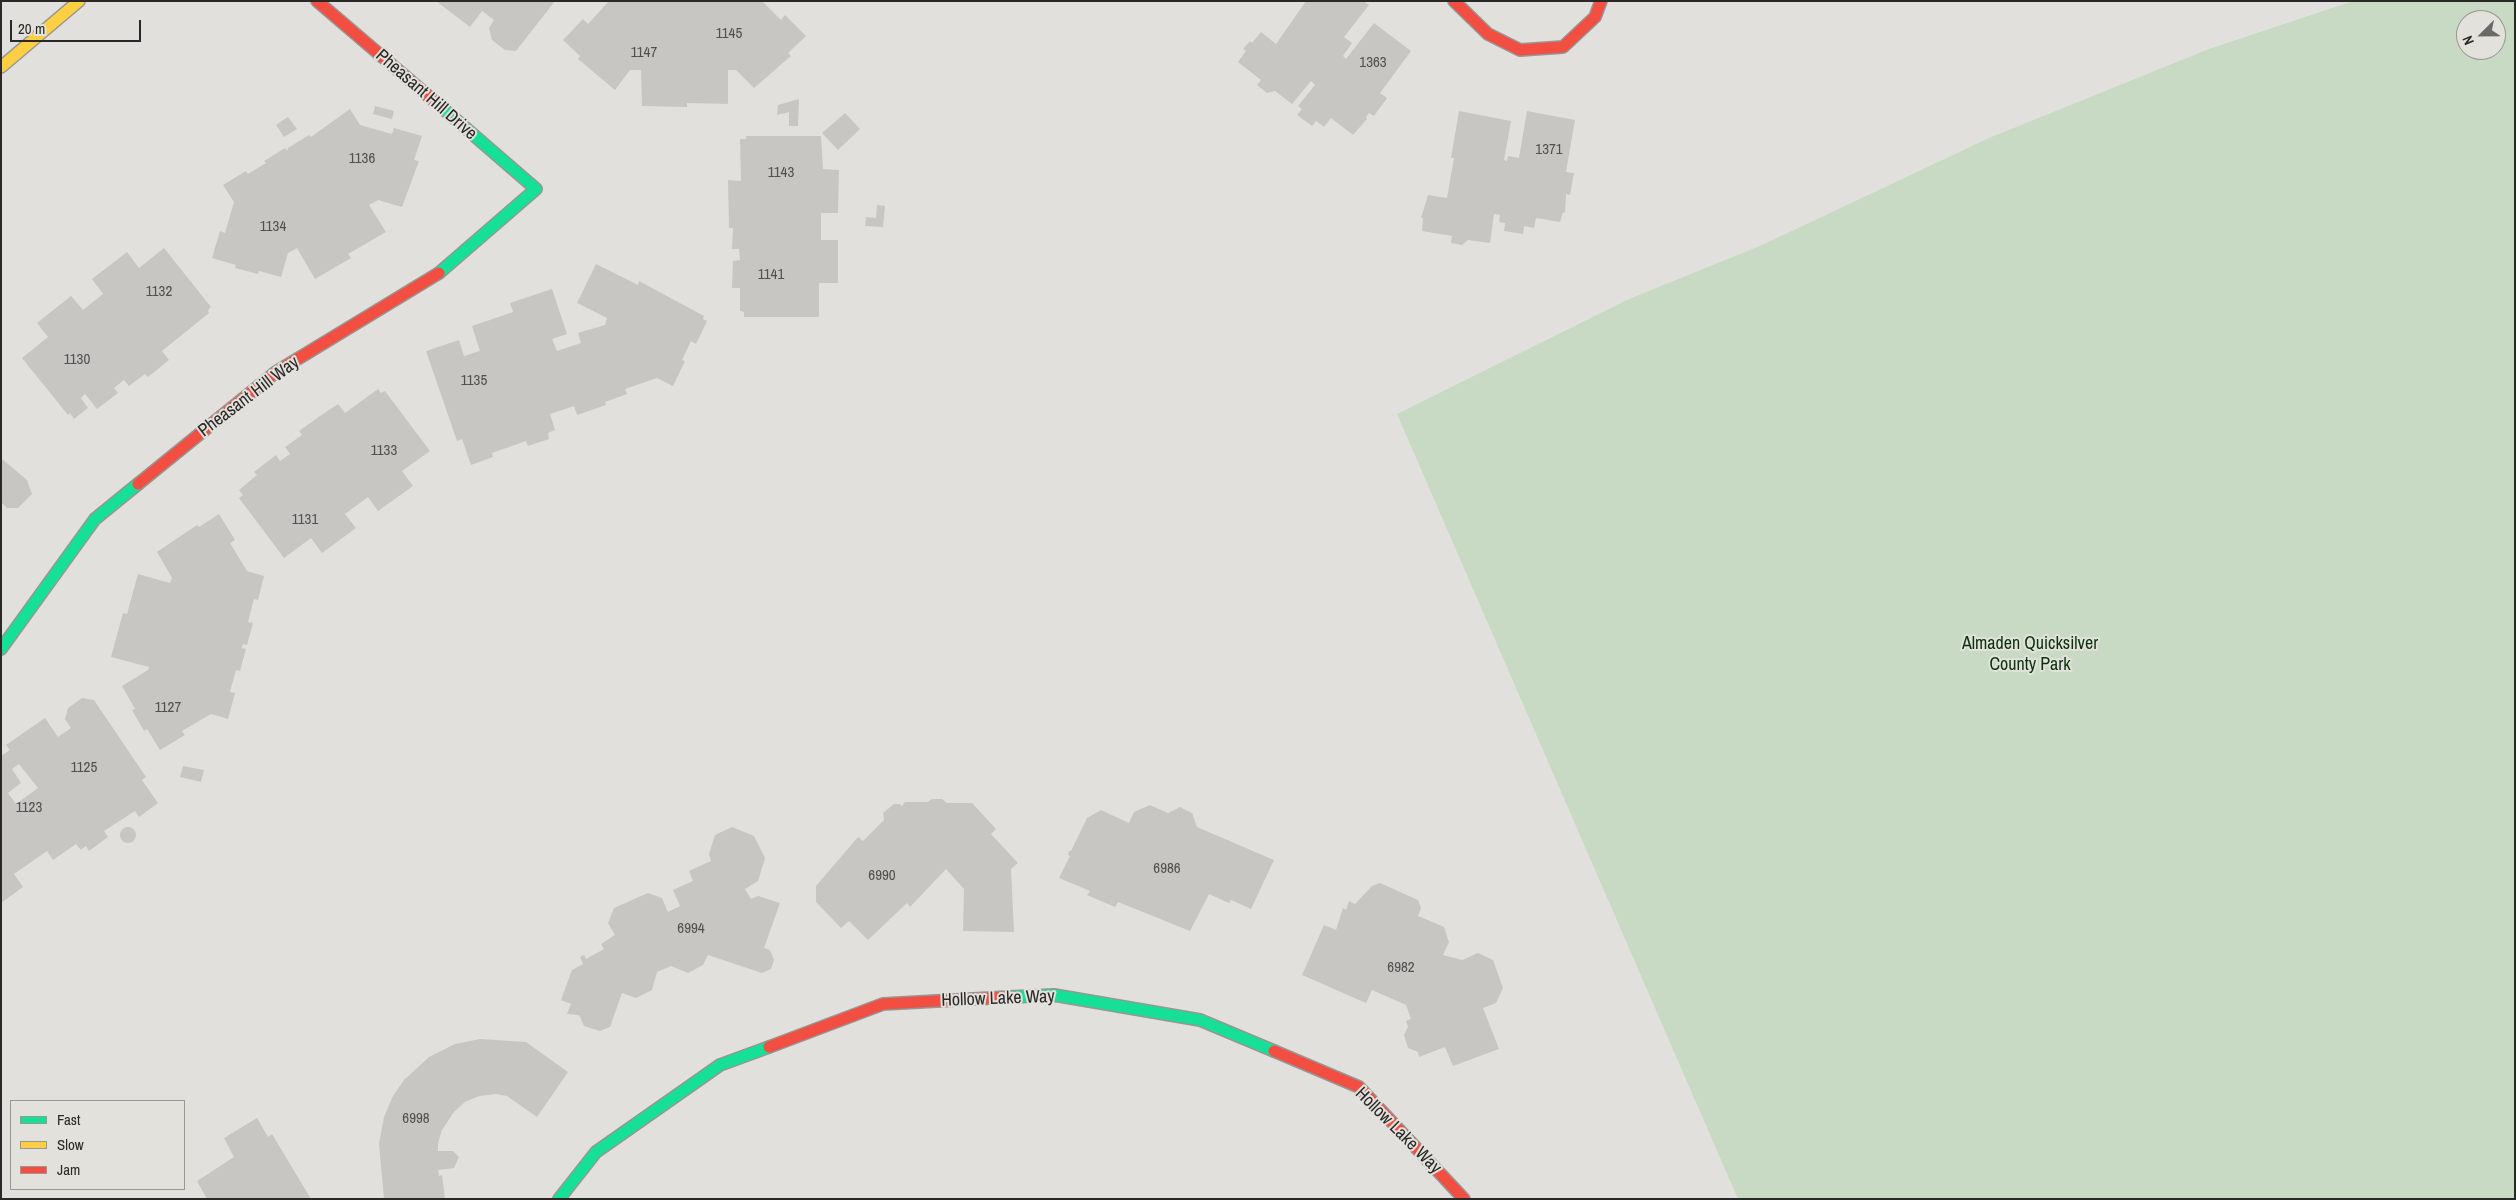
<!DOCTYPE html>
<style>
body{margin:0}
#map{position:relative;width:2516px;height:1200px;overflow:hidden;background:#e2e0dd;font-family:"Archivo Narrow",sans-serif}
canvas{display:block}
.frame{position:absolute;inset:0;border:2px solid #2a2927;pointer-events:none}
.legend{position:absolute;left:10px;top:1100px;width:175px;height:90px;box-sizing:border-box;background:#e3e1dc;border:1px solid #999794;margin:0;padding:6px 9px;list-style:none;font-size:15px;color:#2a2927}
.legend li{display:flex;align-items:center;gap:10px;height:25px}
.legend b{width:25px;border:1px solid #999794}
.north{position:absolute;left:2456px;top:10px;width:50px;height:50px;box-sizing:border-box;background:#e3e1dc;border:1px solid #999794;border-radius:50%;rotate:247deg;font-size:14px;font-weight:700;line-height:20px;text-align:center;color:#2a2927}
.north::after{content:'';display:block;margin:auto;width:18px;height:22px;background:#6a6967;clip-path:polygon(50% 0,100% 100%,50% 72%,0 100%)}
.scale{position:absolute;left:10px;top:20px;width:131px;height:22px;box-sizing:border-box;border:2px solid #2a2927;border-top:0;padding-left:6px;font-size:15px;line-height:18px;white-space:nowrap;color:#2a2927;-webkit-text-stroke:4px #e3e1dc;paint-order:stroke}
</style>
<div id="map">
<canvas width="2516" height="1200"></canvas>
<div class="frame"></div>
<ul class="legend">
<li><b style="height:6px;background:#16e098"></b>Fast</li>
<li><b style="height:6px;background:#ffcf43"></b>Slow</li>
<li><b style="height:6px;background:#f24e42"></b>Jam</li>
</ul>
<div class="north">N</div>
<div class="scale">20 m</div>
</div>
<script>
const ctx = document.querySelector('canvas').getContext('2d');
ctx.lineJoin = 'round';
function fill(path, color) { ctx.fillStyle = color; ctx.fill(path, 'evenodd'); }
const poly = rows => new Path2D(rows.map(r => 'M' + r).join(''));
function strokePath(path, color, width, dash) { ctx.strokeStyle = color; ctx.lineWidth = width; ctx.lineCap = dash ? 'butt' : 'round'; ctx.setLineDash(dash || []); ctx.stroke(path); }
function write(font, color, halo, rows, align = 'center') {
  ctx.font = font + ' "Archivo Narrow",sans-serif'; ctx.lineWidth = 4; ctx.setLineDash([]); ctx.textBaseline = 'middle'; ctx.strokeStyle = halo; ctx.fillStyle = color; for (const [text, x, y, turn = 0] of rows) {
    ctx.save(); ctx.translate(x, y); ctx.rotate((+turn || 0) * Math.PI / 180); ctx.textAlign = isNaN(turn) ? turn : align; if (halo) ctx.strokeText(text, 0, 0); ctx.fillText(text, 0, 0); ctx.restore();
  }
}
const green = poly([
 [2353,1,2515,1,2515,1199,1738,1199,1397,414,1629,299,1760,246,1989,138,2209,49],
 [2466,20,2496,20,2496,50,2466,50]
]);
const building = poly([
 [436,1,555,1,516,51,505,50,492,40,489,28,494,20,482,11,470,27],
 [609,1,762,1,781,20,785,15,806,36,788,53,791,56,754,88,736,70,728,70,728,104,687,103,687,107,642,106,641,70,630,70,615,90,578,59,580,56,563,40,583,19,588,24],
 [1306,1,1363,1,1369,5,1344,37,1352,43,1343,56,1346,59,1374,23,1411,51,1380,93,1387,98,1374,116,1369,113,1366,117,1367,119,1353,135,1331,118,1324,127,1316,121,1312,126,1297,115,1302,109,1298,106,1315,85,1311,81,1292,104,1275,91,1267,93,1257,85,1261,80,1238,62,1246,51,1243,49,1250,41,1252,43,1261,32,1276,44],
 [799,99,798,126,789,126,789,112,777,115,778,105],
 [375,106,394,111,392,119,373,114],
 [350,109,360,125,392,134,394,128,422,136,414,160,419,161,402,207,378,200,369,205,386,232,348,254,351,258,315,279,297,248,288,253,281,277,259,271,258,274,235,268,236,265,212,258,220,231,225,233,234,202,223,185,246,171,248,174,266,163,264,161,285,148,287,151,288,148,309,135,311,137],
 [1459,111,1511,121,1504,160,1507,161,1508,156,1519,158,1527,111,1575,120,1566,172,1574,173,1570,195,1566,194,1565,213,1563,212,1560,222,1536,218,1534,228,1524,226,1523,234,1504,231,1505,223,1499,222,1500,215,1494,214,1490,243,1468,240,1462,245,1451,243,1452,236,1422,231,1423,218,1421,218,1428,195,1447,198,1454,158,1451,158],
 [845,113,860,129,838,150,822,133],
 [288,117,297,129,284,137,276,125],
 [746,136,821,136,823,169,839,170,838,213,821,213,821,240,838,240,838,283,819,283,819,317,744,317,744,312,740,311,740,288,732,288,733,261,740,260,739,249,732,249,733,228,729,228,728,180,741,181,740,139,746,139],
 [877,205,885,206,883,227,865,226,866,217,876,218],
 [164,248,211,307,208,310,209,313,162,351,169,360,148,377,145,374,129,386,124,380,114,388,118,393,97,409,85,394,81,398,88,408,74,419,70,413,68,415,22,358,48,337,37,323,71,296,83,310,103,294,92,279,127,252,139,268],
 [596,264,638,285,639,281,704,316,703,319,707,321,696,344,691,341,682,360,685,361,673,386,657,378,625,389,627,394,605,402,606,405,577,415,574,406,550,414,555,430,548,433,549,439,528,446,526,441,492,453,493,457,471,465,462,439,457,441,426,351,459,340,464,356,480,351,472,326,513,312,510,303,552,289,567,334,552,339,557,351,581,343,578,333,605,325,607,318,577,303],
 [378,389,381,393,385,391,430,451,402,471,413,486,378,511,368,497,345,514,356,528,322,553,311,538,284,558,239,498,243,495,239,490,257,475,254,472,276,455,280,461,290,454,285,447,302,435,299,431,320,416,338,404,345,413],
 [1,458,27,480,32,494,18,508,7,508,1,502],
 [219,514,235,540,230,543,247,571,264,576,258,600,254,599,248,622,253,623,247,645,243,644,242,648,246,649,240,671,236,670,230,692,235,693,228,719,211,714,182,731,185,735,160,750,147,729,144,731,132,710,135,709,122,686,148,670,149,667,111,657,123,613,127,614,138,574,170,583,172,578,157,552,197,525,199,527],
 [82,698,94,700,146,777,142,780,158,803,139,817,135,811,104,831,108,837,89,851,86,846,81,850,76,844,53,860,47,851,14,874,23,887,1,903,1,756,10,750,6,745,45,718,58,737,71,728,65,719,68,708],
 [19,764,38,788,16,804,8,793,21,783,12,769],
 [183,766,204,770,201,782,180,777],
 [932,799,942,799,947,803,972,803,996,829,991,834,1018,863,1011,869,1014,932,963,931,964,889,946,869,910,907,907,903,868,940,849,921,841,928,816,902,816,886,858,837,863,841,884,820,883,813,894,804,900,804,902,806,905,802,928,802],
 [1150,805,1168,813,1180,807,1192,813,1197,827,1274,860,1251,909,1231,900,1229,903,1209,894,1190,931,1118,902,1115,907,1087,895,1090,891,1059,878,1070,856,1068,855,1069,851,1071,851,1087,818,1101,810,1129,823,1134,812],
 [732,827,754,836,765,858,758,881,745,889,751,899,758,896,780,903,764,948,770,950,774,960,771,969,762,973,708,955,703,965,688,973,671,966,657,972,652,990,636,998,622,993,610,1027,600,1031,584,1026,579,1015,567,1014,571,1004,561,1000,572,970,583,964,580,957,584,955,586,959,604,949,601,944,615,935,608,923,614,908,648,893,662,898,668,912,680,906,673,890,693,881,689,871,711,861,709,854,715,835],
 '120 835a8 8 0 1 1 16 0a8 8 0 1 1-16 0Z',
 [1380,883,1418,900,1421,908,1418,916,1444,927,1449,942,1443,955,1462,960,1478,953,1493,960,1503,988,1496,1003,1483,1008,1499,1049,1453,1066,1445,1047,1419,1057,1418,1052,1408,1048,1404,1035,1408,1027,1406,1021,1411,1019,1406,1005,1372,990,1366,1003,1302,975,1324,925,1336,930,1343,908,1346,910,1349,901,1355,904,1372,886],
 [480,1039,526,1042,568,1072,537,1117,507,1096,496,1094,479,1096,465,1102,454,1112,442,1130,438,1143,438,1151,453,1151,459,1157,454,1168,438,1170,439,1176,442,1175,445,1199,384,1199,379,1144,384,1117,393,1096,404,1080,429,1057,455,1044],
 [257,1118,268,1137,272,1134,311,1199,207,1199,197,1181,234,1157,224,1138]
]);
const fast = poly([
 [439,273,536,189,440,106],
 [1,649,95,519,138,484],
 [1009,997,1054,995,1200,1020,1274,1051],
 [559,1199,596,1152,720,1065,769,1047]
]);
const slow = poly([
 [1,67,79,1]
]);
const jam = poly([
 [317,1,440,106],
 [1454,1,1488,34,1520,50,1563,47,1595,17,1601,1],
 [138,484,276,372,439,273],
 [769,1047,883,1004,1009,997],
 [1274,1051,1359,1087,1464,1199]
]);
const numberNames = [
 ["1145",729,34],
 ["1147",644,53],
 ["1363",1373,63],
 ["1371",1549,150],
 ["1136",362,159],
 ["1143",781,173],
 ["1134",273,227],
 ["1141",771,275],
 ["1132",159,292],
 ["1130",77,360],
 ["1135",474,381],
 ["1133",384,451],
 ["1131",305,520],
 ["1127",168,708],
 ["1125",84,768],
 ["1123",29,808],
 ["6986",1167,869],
 ["6990",882,876],
 ["6994",691,929],
 ["6982",1401,968],
 ["6998",416,1119]
];
const streetNames = [
 ["Pheasant Hill Drive",426,95,41],
 ["Pheasant Hill Way",249,397,-37],
 ["Hollow Lake Way",998,999,-2],
 ["Hollow Lake Way",1398,1131,45]
];
const parkNames = [
 ["Almaden Quicksilver",2030,644],
 ["County Park",2030,665]
];
fill(green, '#c8d9c4');
fill(building, '#c7c6c3');
strokePath(fast, '#979693', 14);
strokePath(slow, '#979693', 14);
strokePath(jam, '#979693', 14);
strokePath(fast, '#16e098', 11);
strokePath(slow, '#ffcf43', 11);
strokePath(jam, '#f24e42', 11);
write('15px', '#51504e', null, numberNames);
write('18px', '#2a2927', '#e3e1dc', streetNames);
write('18px', '#073408', '#e3e1dc', parkNames);
</script>
